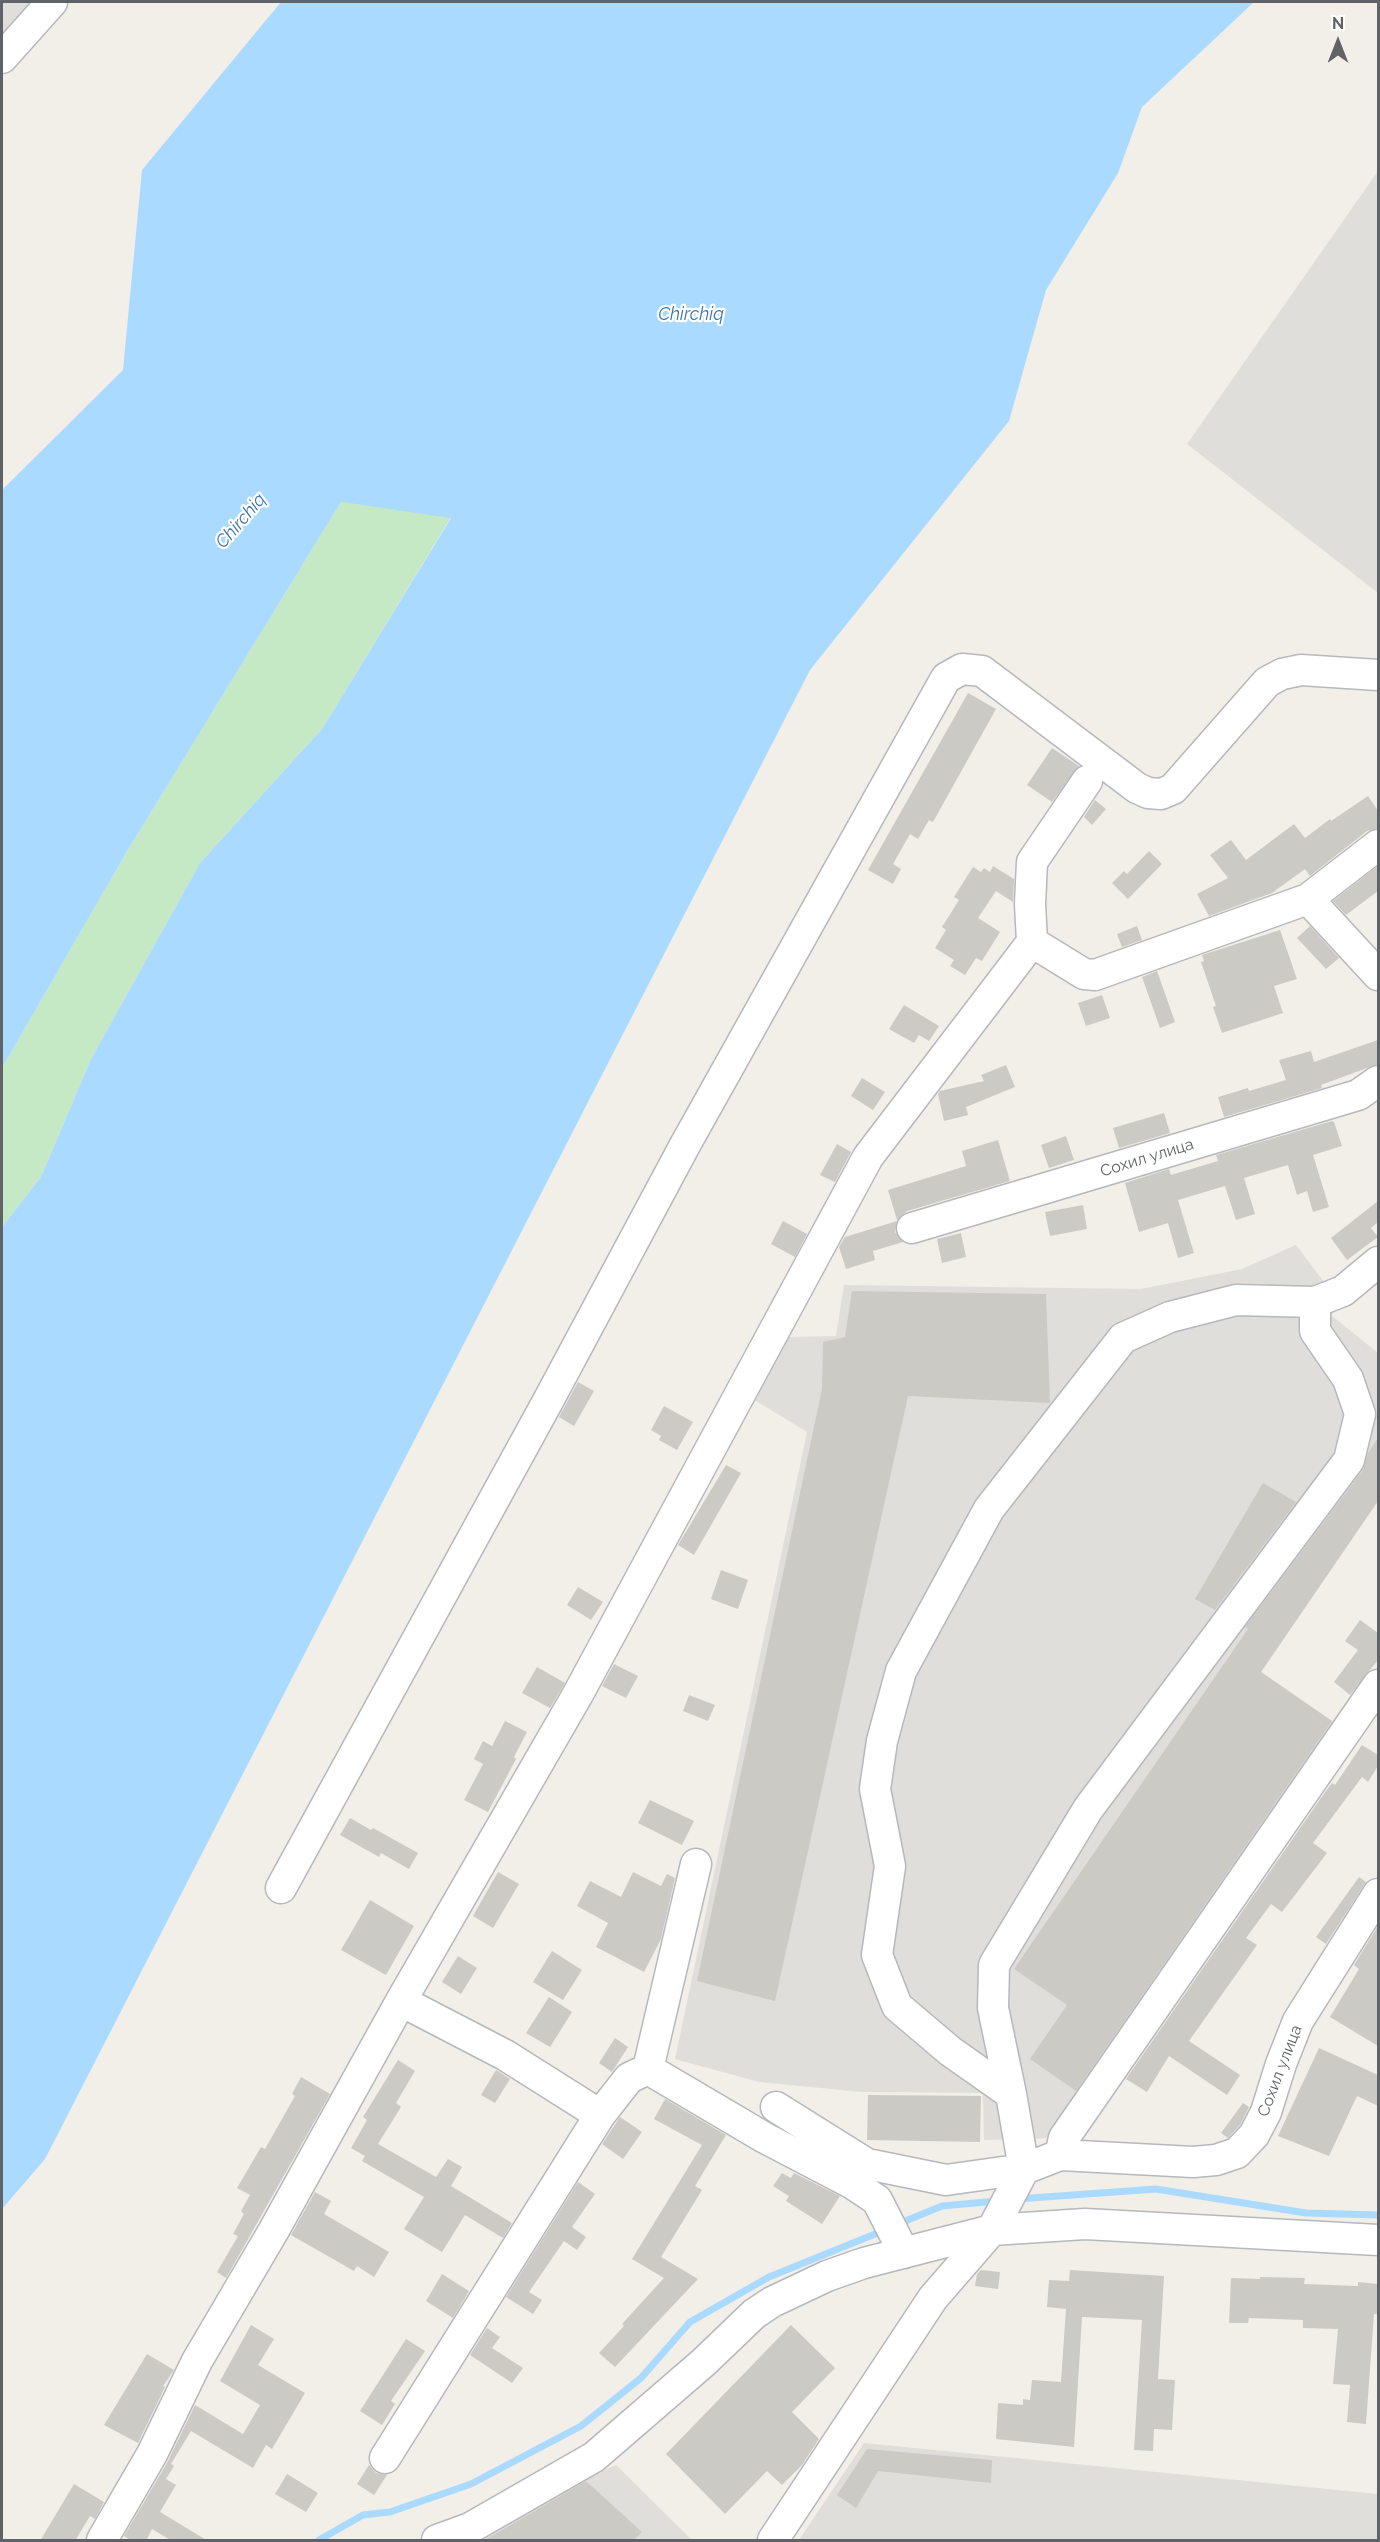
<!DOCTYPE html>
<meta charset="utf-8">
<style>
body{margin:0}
#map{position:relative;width:1380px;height:2542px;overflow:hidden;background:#f1efe8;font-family:Raleway,sans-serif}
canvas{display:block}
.frame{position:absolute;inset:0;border:3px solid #5f6368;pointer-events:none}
.north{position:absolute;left:1308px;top:12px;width:60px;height:60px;-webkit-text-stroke:4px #fff;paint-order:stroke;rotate:0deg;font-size:16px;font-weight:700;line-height:24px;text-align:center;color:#5f6368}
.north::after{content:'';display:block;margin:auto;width:21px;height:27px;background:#5f6368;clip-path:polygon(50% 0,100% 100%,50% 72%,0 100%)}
</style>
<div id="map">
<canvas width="1380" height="2542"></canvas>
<div class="frame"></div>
<div class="north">N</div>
</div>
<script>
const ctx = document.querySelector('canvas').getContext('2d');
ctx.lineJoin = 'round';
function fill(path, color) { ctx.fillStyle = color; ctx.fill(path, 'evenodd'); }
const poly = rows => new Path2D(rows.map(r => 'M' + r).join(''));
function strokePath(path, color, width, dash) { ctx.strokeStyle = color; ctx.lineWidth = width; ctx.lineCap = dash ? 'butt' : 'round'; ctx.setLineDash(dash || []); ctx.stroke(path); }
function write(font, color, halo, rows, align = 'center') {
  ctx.font = font + ' Raleway,sans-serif'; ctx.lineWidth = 4.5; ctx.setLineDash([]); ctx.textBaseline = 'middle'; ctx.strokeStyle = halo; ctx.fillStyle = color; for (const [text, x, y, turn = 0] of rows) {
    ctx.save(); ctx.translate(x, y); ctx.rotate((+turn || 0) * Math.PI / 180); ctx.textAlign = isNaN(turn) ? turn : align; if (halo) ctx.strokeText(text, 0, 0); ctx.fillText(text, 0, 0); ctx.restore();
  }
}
const industrial = poly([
 [2,2,41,2,2,43],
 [1378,171,1378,593,1187,444],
 [1296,1245,1342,1306,1331,1315,1378,1353,1378,1501,1261,1672,1335,1723,1057,2138,984,2140,983,2093,862,2092,759,2082,675,2059,807,1432,753,1399,787,1337,836,1336,844,1285,1141,1289,1242,1269],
 [864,2443,1378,2494,1378,2540,799,2540],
 [616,2465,692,2540,461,2540,584,2479]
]);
const green = poly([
 [341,502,451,517,322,729,200,863,91,1059,41,1177,2,1227,2,1068,126,853]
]);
const water = poly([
 [281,2,1254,2,1142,107,1118,173,1046,290,1009,421,810,670,45,2159,2,2209,2,1227,41,1177,91,1059,200,863,322,729,451,518,341,502,126,853,2,1068,2,490,123,370,142,170]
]);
const stream = poly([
 [1017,2199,1156,2189,1306,2213,1378,2215],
 [898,2224,942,2206,997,2201],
 [319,2540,363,2515,390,2512,471,2484,581,2426,641,2378,690,2322,769,2277,885,2230]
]);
const building = poly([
 [968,693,996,709,933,822,929,820,918,839,910,834,893,864,901,869,893,884,868,870],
 [1052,748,1079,766,1052,802,1027,785],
 [1368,796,1378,811,1378,828,1367,831,1310,876,1305,869,1272,893,1209,916,1197,894,1228,878,1210,855,1231,840,1246,860,1294,824,1305,838,1330,819,1331,821],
 [1095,800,1106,809,1092,825,1084,817],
 [1149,851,1162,864,1128,899,1112,883,1124,871,1127,874],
 [993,866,1014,879,1013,902,996,891,978,918,1000,932,982,961,976,958,965,975,950,966,954,960,935,948,946,930,942,927,959,900,954,897,973,867,981,872,984,868,990,872],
 [1378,866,1378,891,1346,915,1333,901],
 [1137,926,1142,940,1122,947,1117,934],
 [1310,926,1339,958,1326,969,1297,938],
 [1280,930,1297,979,1274,986,1283,1013,1222,1033,1213,1007,1216,1006,1201,962,1204,961,1202,955],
 [1157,971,1175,1022,1160,1028,1142,977],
 [1102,995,1110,1018,1086,1026,1078,1003],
 [904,1005,939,1026,929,1041,919,1035,914,1043,889,1029],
 [1378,1040,1378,1064,1321,1085,1322,1088,1224,1117,1218,1097,1248,1088,1249,1091,1286,1080,1279,1060,1311,1051,1314,1062],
 [1006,1065,1015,1087,966,1107,968,1115,944,1121,938,1094,940,1091,984,1081,981,1075],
 [862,1078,885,1092,873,1110,851,1096],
 [1164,1113,1170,1133,1119,1148,1113,1128],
 [1332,1121,1334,1122,1342,1146,1313,1155,1329,1207,1313,1212,1307,1191,1297,1195,1288,1165,1244,1178,1255,1214,1236,1220,1225,1186,1178,1200,1194,1253,1178,1258,1168,1223,1139,1232,1125,1183,1169,1169,1171,1175,1218,1161,1216,1155],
 [1066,1136,1074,1160,1049,1168,1041,1145],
 [998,1140,1010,1181,907,1211,897,1220,888,1190,966,1166,962,1151],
 [837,1144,851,1152,835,1182,820,1175],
 [1378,1201,1378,1222,1371,1228,1378,1237,1347,1260,1331,1238],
 [1083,1205,1087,1229,1050,1236,1045,1212],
 [783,1221,807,1234,795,1257,771,1244],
 [897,1221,895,1232,903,1242,873,1251,875,1260,846,1269,839,1247,845,1237],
 [961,1233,966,1257,942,1263,937,1239],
 [852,1291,1046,1294,1050,1403,908,1396,775,2001,697,1981,822,1389,823,1342,845,1337],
 [578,1382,594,1391,574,1426,559,1417],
 [664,1406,693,1422,677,1450,659,1440,661,1436,651,1430],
 [1378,1438,1378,1501,1261,1672,1332,1721,1076,2091,1030,2059,1067,2005,1014,1969,1248,1629,1245,1627,1363,1470,1368,1453],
 [726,1465,741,1473,694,1555,678,1545],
 [1263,1483,1296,1502,1215,1610,1195,1599],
 [721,1570,748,1580,738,1609,711,1599],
 [578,1587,603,1602,591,1620,567,1605],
 [1360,1620,1378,1633,1378,1660,1350,1695,1334,1682,1358,1650,1345,1641],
 [614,1664,638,1676,626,1698,602,1686],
 [537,1667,565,1683,550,1708,522,1693],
 [689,1695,715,1705,708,1721,683,1711],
 [505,1721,527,1732,514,1757,516,1759,488,1812,464,1800,483,1764,474,1759,483,1741,492,1746],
 [1362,1745,1378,1755,1378,1766,1368,1782,1362,1777,1313,1843,1327,1853,1282,1912,1271,1904,1246,1938,1257,1945,1189,2041,1240,2075,1227,2095,1169,2056,1147,2092,1126,2079,1321,1798,1332,1783,1335,1785],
 [650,1800,694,1821,682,1845,638,1823],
 [350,1818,371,1830,373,1828,418,1853,409,1869,381,1853,379,1857,340,1835],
 [498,1872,519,1884,493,1928,473,1916],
 [633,1872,661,1886,667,1874,675,1878,661,1939,644,1972,596,1947,608,1923,577,1906,590,1881,621,1897],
 [1359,1877,1366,1882,1326,1944,1316,1937],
 [370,1900,414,1926,386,1975,341,1950],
 [1378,1926,1378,2046,1330,2017,1359,1969,1354,1965],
 [552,1951,582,1970,563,2000,533,1982],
 [458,1956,477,1968,461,1994,442,1982],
 [549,1997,572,2012,550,2047,526,2033],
 [615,2038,628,2047,612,2072,599,2063],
 [1319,2048,1378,2075,1378,2106,1357,2096,1329,2156,1278,2136],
 [398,2060,415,2071,396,2103,401,2107,378,2144,436,2177,448,2159,462,2167,451,2186,512,2223,503,2238,465,2215,442,2252,404,2229,424,2197,362,2161,365,2156,351,2148,367,2120,363,2117],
 [496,2070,510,2079,495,2103,481,2095],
 [301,2077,330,2094,226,2278,217,2272,238,2236,233,2234,244,2214,241,2211,250,2195,237,2188,261,2147,265,2149,295,2096,292,2094],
 [868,2095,981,2096,980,2142,867,2140],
 [665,2099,726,2135,695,2186,702,2190,661,2257,698,2279,615,2367,599,2353,624,2326,622,2324,664,2278,632,2259,702,2145,654,2119],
 [1243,2103,1249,2107,1240,2125,1228,2138,1221,2133],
 [620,2117,642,2132,623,2159,602,2144],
 [782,2173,791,2178,794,2173,840,2196,822,2224,786,2201,789,2196,773,2186],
 [578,2182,595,2194,572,2227,586,2237,577,2250,564,2241,529,2292,542,2300,533,2314,506,2297],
 [315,2192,331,2201,324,2214,389,2252,374,2277,357,2266,354,2271,291,2235],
 [981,2270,1000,2272,998,2289,975,2286,977,2274],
 [1070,2270,1164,2276,1158,2379,1175,2380,1172,2430,1154,2429,1153,2451,1134,2450,1142,2320,1082,2317,1074,2447,996,2439,998,2403,1023,2405,1023,2399,1030,2400,1032,2380,1061,2382,1066,2309,1047,2307,1049,2280,1069,2281],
 [442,2274,469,2291,453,2318,426,2301],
 [1260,2277,1305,2278,1304,2284,1358,2286,1358,2282,1378,2284,1378,2314,1374,2314,1366,2424,1347,2422,1350,2385,1333,2384,1338,2329,1303,2328,1303,2320,1249,2318,1248,2323,1229,2323,1231,2278,1260,2279],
 [251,2325,274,2339,258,2365,305,2393,272,2449,266,2445,253,2468,191,2431,171,2464,174,2466,166,2479,176,2485,160,2512,208,2541,172,2541,152,2529,146,2541,132,2541,124,2536,167,2463,195,2405,243,2434,260,2405,220,2381],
 [791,2325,835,2368,792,2412,819,2439,802,2465,782,2485,767,2471,725,2514,666,2454],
 [487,2328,500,2337,492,2348,523,2368,512,2383,470,2355],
 [406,2339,425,2351,391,2401,395,2404,382,2425,360,2411],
 [147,2354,174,2370,163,2386,165,2387,138,2443,104,2425],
 [867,2449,992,2460,991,2483,878,2471,856,2508,837,2495],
 [369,2465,376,2473,387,2475,374,2495,357,2484],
 [287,2474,318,2493,306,2512,275,2494],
 [586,2481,642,2532,633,2541,483,2541],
 [74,2484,104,2502,95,2519,90,2516,75,2541,40,2541]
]);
const minor = poly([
 [2,58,52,2],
 [1308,899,1378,975],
 [1032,942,1084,974,1095,975,1308,899,1378,845],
 [912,1228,1358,1095,1378,1081],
 [281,1888,548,1401,685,1145,946,678,962,669,982,671,1137,788,1148,793,1161,794,1173,789,1267,682,1282,674,1301,670,1378,675],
 [401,2001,505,2055,600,2115,629,2078,648,2069,765,2138,853,2184,877,2200,904,2253],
 [648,2069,696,1864],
 [1011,2094,993,2008,994,1965,1088,1809,1349,1460,1360,1414,1348,1379,1315,1331,1315,1302],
 [776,2107,867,2164,946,2180,1024,2169,1060,2155,1193,2162,1216,2160,1237,2153,1254,2135,1266,2112,1281,2064,1298,2021,1378,1894],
 [1060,2155,1064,2138,1378,1685],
 [385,2458,600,2115],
 [102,2540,152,2454,197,2361,274,2230,401,2001,578,1694,868,1157,1032,942,1030,904,1032,862,1087,781],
 [437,2540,470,2528,594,2457,704,2362,754,2314,772,2302,827,2276,864,2263,992,2230,1085,2224,1378,2240],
 [773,2540,933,2298,992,2230,1024,2169,1011,2094,950,2051,897,2006,877,1955,890,1866,875,1789,882,1741,901,1671,989,1509,1123,1338,1170,1317,1236,1300,1315,1302,1343,1291,1378,1262]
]);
const streetNames = [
 ["Сохил улица",1147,1158,-17],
 ["Сохил улица",1280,2071,-69]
];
const waterNames = [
 ["Chirchiq",691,315],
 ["Chirchiq",241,521,-49]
];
fill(industrial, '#e0deda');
fill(green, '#c5e8c5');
fill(water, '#aadaff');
strokePath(stream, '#aadaff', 7);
fill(building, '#cccac5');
strokePath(minor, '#b5b8bc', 33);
strokePath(minor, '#fff', 30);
write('16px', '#5f6368', '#fff', streetNames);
write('italic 18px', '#4174aa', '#fff', waterNames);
</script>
